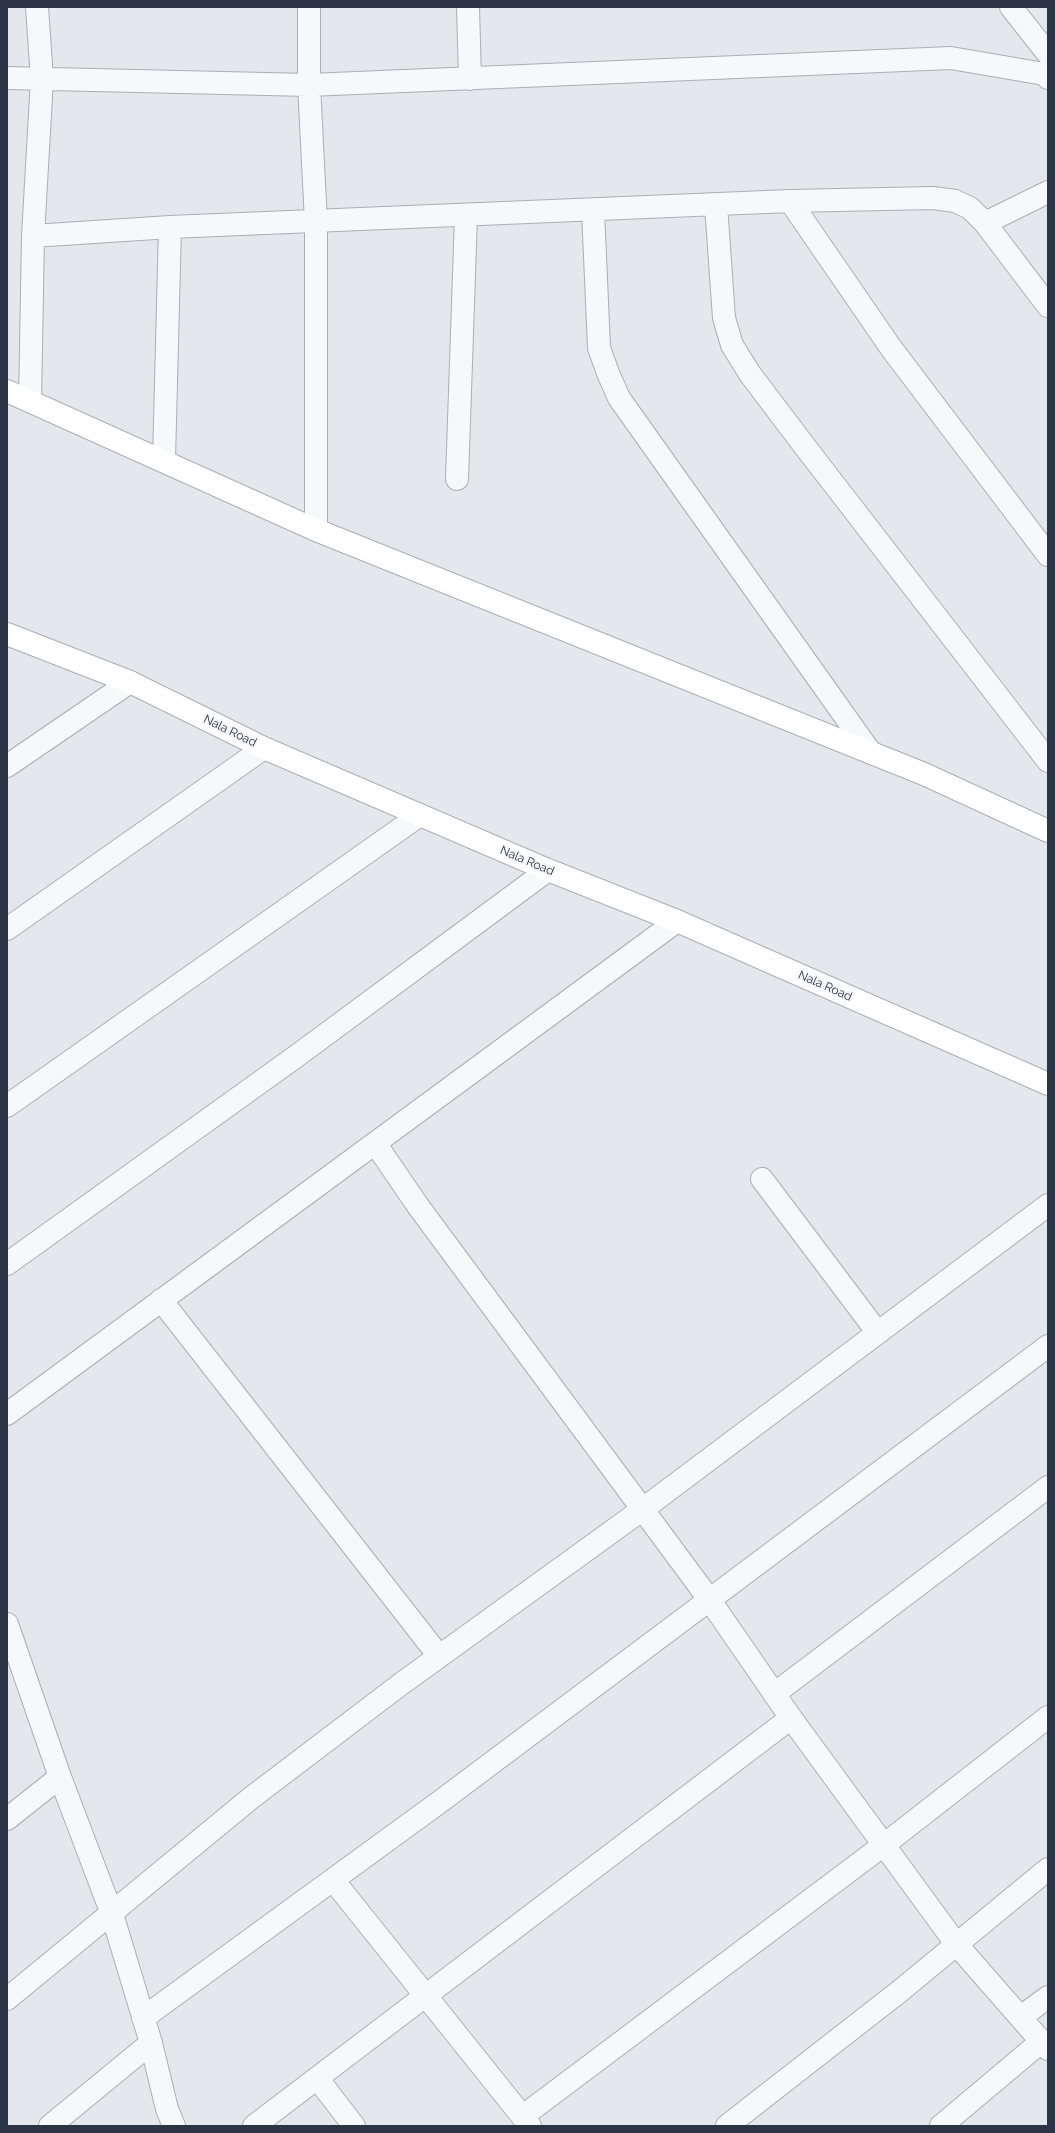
<!DOCTYPE html>
<style>
body{margin:0}
#map{position:relative;width:1055px;height:2133px;overflow:hidden;background:#e4e7ec;font-family:Raleway,sans-serif}
canvas{display:block}
.frame{position:absolute;inset:0;border:8px solid #2b3445;pointer-events:none}
</style>
<div id="map">
<canvas width="1055" height="2133"></canvas>
<div class="frame"></div>
</div>
<script>
const ctx = document.querySelector('canvas').getContext('2d');
ctx.lineJoin = 'round';
const poly = rows => new Path2D(rows.map(r => 'M' + r).join(''));
function strokePath(path, color, width, dash) { ctx.strokeStyle = color; ctx.lineWidth = width; ctx.lineCap = dash ? 'butt' : 'round'; ctx.setLineDash(dash || []); ctx.stroke(path); }
function write(font, color, halo, rows, align = 'center') {
  ctx.font = font + ' Raleway,sans-serif'; ctx.lineWidth = 4; ctx.setLineDash([]); ctx.textBaseline = 'middle'; ctx.strokeStyle = halo; ctx.fillStyle = color; for (const [text, x, y, turn = 0] of rows) {
    ctx.save(); ctx.translate(x, y); ctx.rotate((+turn || 0) * Math.PI / 180); ctx.textAlign = isNaN(turn) ? turn : align; if (halo) ctx.strokeText(text, 0, 0); ctx.fillText(text, 0, 0); ctx.restore();
  }
}
const street = poly([
 [309,7,309,85,316,222,316,530],
 [468,7,470,79],
 [1011,7,1048,54],
 [7,78,309,85,951,58,1044,74,1048,78],
 [790,201,891,348,1048,555],
 [716,205,724,318,732,345,750,374,806,448,1048,761],
 [593,210,599,348,608,373,619,398,871,753],
 [985,223,1048,192],
 [33,236,170,227,790,201,933,198,955,201,970,208,985,223,1048,306],
 [30,401,33,236,42,79,37,7],
 [164,460,170,227],
 [457,479,466,216],
 [7,766,130,682],
 [7,929,264,748],
 [7,1106,420,815],
 [375,1143,418,1206,709,1599,791,1718,957,1945,1048,2049],
 [762,1179,878,1333],
 [7,1264,298,1055,548,870],
 [161,1300,439,1656],
 [7,1414,677,921],
 [7,1624,60,1777,112,1914,151,2043,167,2109,174,2126],
 [774,1694,1048,1487],
 [7,1819,60,1777],
 [333,1880,530,2126],
 [7,1999,251,1798,401,1684,643,1509,1048,1205],
 [1021,2017,1048,1997],
 [143,2018,441,1801,1048,1346],
 [317,2078,354,2126],
 [523,2116,885,1844,1048,1717],
 [50,2126,151,2043],
 [254,2126,791,1718],
 [727,2126,900,1991,1048,1869],
 [941,2126,1042,2041]
]);
const secondary = poly([
 [7,391,316,530,924,774,1048,831],
 [7,634,130,682,264,748,548,870,677,921,1048,1084]
]);
const streetNames = [
 ["Nala Road",230,731,26],
 ["Nala Road",527,861,23],
 ["Nala Road",825,986,24]
];
strokePath(street, '#a9aeb7', 24);
strokePath(secondary, '#a9aeb7', 24);
strokePath(street, '#f7f8fa', 22);
strokePath(secondary, '#fff', 22);
write('12px', '#2b3445', '#f4f6f9', streetNames);
</script>
